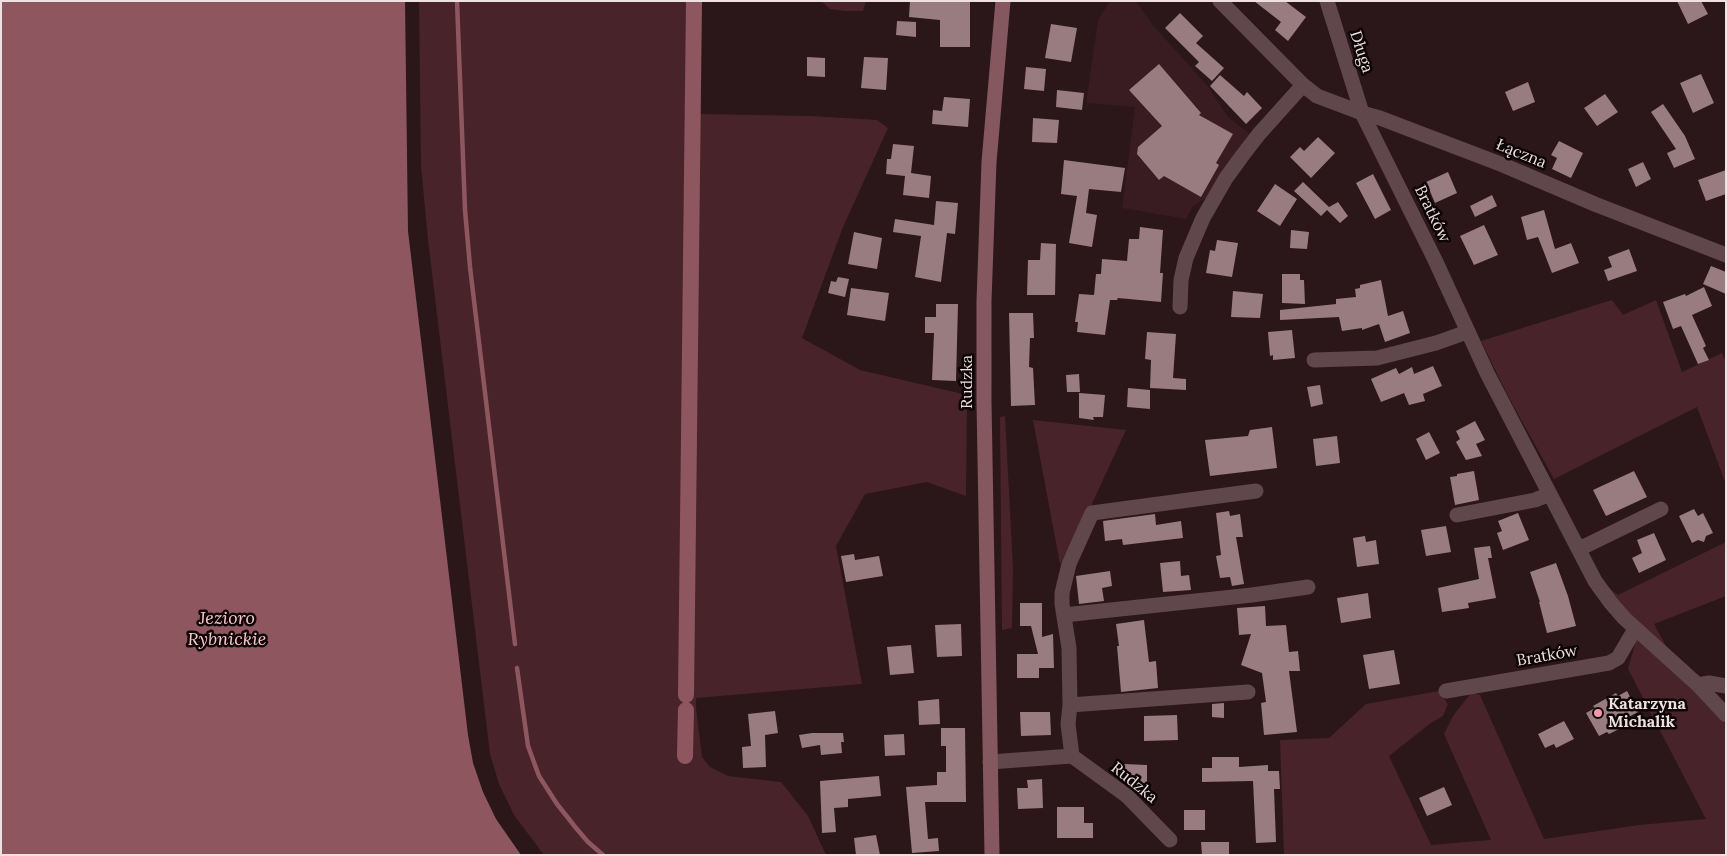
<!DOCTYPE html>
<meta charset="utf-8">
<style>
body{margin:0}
#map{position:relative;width:1727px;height:856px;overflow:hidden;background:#2b161a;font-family:Lora,serif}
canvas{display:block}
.frame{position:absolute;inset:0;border:2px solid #efe0e2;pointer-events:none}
</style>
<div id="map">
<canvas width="1727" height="856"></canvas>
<div class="frame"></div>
</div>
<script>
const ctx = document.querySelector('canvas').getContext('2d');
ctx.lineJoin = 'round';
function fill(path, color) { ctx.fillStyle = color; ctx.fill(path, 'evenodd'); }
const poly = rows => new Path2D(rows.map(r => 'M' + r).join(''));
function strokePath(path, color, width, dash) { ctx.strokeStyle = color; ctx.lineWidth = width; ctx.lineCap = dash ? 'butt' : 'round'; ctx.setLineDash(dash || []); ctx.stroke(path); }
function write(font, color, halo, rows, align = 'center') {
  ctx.font = font + ' Lora,serif'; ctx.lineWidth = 5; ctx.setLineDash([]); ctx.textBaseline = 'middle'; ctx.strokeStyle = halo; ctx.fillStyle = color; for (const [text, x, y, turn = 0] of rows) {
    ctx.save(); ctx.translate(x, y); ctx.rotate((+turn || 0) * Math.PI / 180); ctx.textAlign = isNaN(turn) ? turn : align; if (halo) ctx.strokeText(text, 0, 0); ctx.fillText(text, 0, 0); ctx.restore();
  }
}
const built = poly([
 [1110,1,1136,1,1152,24,1207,85,1228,117,1250,134,1208,197,1193,206,1186,219,1122,208,1135,107,1086,103,1098,20]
]);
const green = poly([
 [419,1,698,1,698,114,811,116,877,120,888,128,843,227,802,338,860,370,967,395,966,496,927,482,865,494,836,546,862,684,696,698,696,708,702,757,710,767,728,776,781,782,808,816,826,855,544,855,514,815,499,784,490,754,428,240,421,165],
 [821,1,866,1,863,11,845,11,830,9],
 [1612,300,1623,315,1656,300,1682,372,1722,353,1726,362,1726,484,1697,407,1554,479,1508,396,1481,341],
 [1005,416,1013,568,1012,628,1002,630,1000,417],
 [1033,420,1126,430,1091,506,1060,564],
 [1726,542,1726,596,1654,624,1666,646,1622,608,1608,587,1618,595],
 [1637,637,1699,696,1726,725,1726,855,1284,855,1280,740,1329,738,1366,704,1439,691,1448,704,1443,716,1431,723,1389,756,1431,845,1491,840,1444,734,1453,716,1471,693,1480,695,1544,839,1639,825,1706,819,1628,669]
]);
const water = poly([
 [1,1,405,1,408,231,468,735,473,763,483,792,496,819,521,855,1,855]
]);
const stream = poly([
 [457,1,465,210,470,267,515,644],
 [517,668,528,746,539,776,557,804,576,828,588,842,603,855]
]);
const canal = poly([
 [686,695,694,1],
 [685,756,686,710]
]);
const building = poly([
 [910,1,970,1,970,47,940,47,940,20,909,17],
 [1254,1,1285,1,1306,17,1288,41,1275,30,1281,22],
 [1677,1,1701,1,1708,14,1688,24],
 [1180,13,1203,36,1196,43,1224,68,1212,81,1195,66,1199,62,1165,28],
 [897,21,916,22,916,37,896,35],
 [1051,24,1077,28,1071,62,1045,58],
 [807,57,825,58,825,77,807,76],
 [864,57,888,58,886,90,861,88],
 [1159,64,1201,113,1199,115,1233,134,1216,163,1219,165,1201,197,1164,176,1159,180,1137,154,1138,147,1162,126,1129,90],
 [1026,67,1046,69,1044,91,1024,89],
 [1701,74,1714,103,1693,113,1680,83],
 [1220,75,1244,96,1247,92,1262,108,1246,124,1210,86],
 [1528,82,1535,102,1513,111,1505,92],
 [1057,90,1084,93,1082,110,1056,107],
 [1605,94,1618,112,1597,126,1584,108],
 [944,97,970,99,968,127,932,124,933,110,942,111],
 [1663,104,1685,136,1695,159,1674,168,1667,153,1676,149,1651,112],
 [1033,118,1059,120,1057,143,1032,142],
 [1318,137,1335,153,1311,178,1290,157,1300,147,1304,151],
 [1559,141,1583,153,1571,178,1552,169,1557,158,1551,155],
 [893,144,914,146,911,173,931,176,929,198,903,195,905,176,886,174,887,159,891,159],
 [1064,160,1125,168,1121,192,1089,189,1086,213,1097,215,1092,247,1069,243,1077,196,1061,194],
 [1643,162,1651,179,1636,187,1628,169],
 [1726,170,1726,194,1706,201,1698,180],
 [1448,172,1457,193,1435,203,1426,182],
 [1373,174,1391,210,1375,219,1356,183],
 [1303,182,1329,207,1338,202,1348,216,1340,223,1327,210,1321,216,1294,191],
 [1275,184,1297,199,1280,226,1257,211],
 [1492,195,1497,206,1475,217,1470,206],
 [936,201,958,203,955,234,947,233,941,282,915,277,921,236,893,232,895,219,934,225],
 [1544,210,1555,249,1571,243,1579,263,1552,273,1538,237,1527,240,1521,217],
 [1484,225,1498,255,1474,265,1460,236],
 [1140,227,1163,230,1160,273,1163,273,1161,302,1118,298,1117,300,1110,300,1105,335,1077,332,1078,322,1075,322,1079,294,1094,295,1096,274,1101,274,1102,259,1127,261,1129,239,1139,239],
 [1291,230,1309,232,1307,249,1290,248],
 [854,232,882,238,877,269,848,264],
 [1217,240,1238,243,1232,277,1206,273,1210,250,1215,251],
 [1041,243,1056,244,1055,295,1027,295,1028,260,1040,260],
 [1629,249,1637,271,1608,281,1604,270,1612,267,1608,257],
 [1711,266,1726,272,1726,294,1703,284],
 [1282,274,1300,274,1300,280,1304,280,1305,304,1282,303],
 [838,277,849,279,845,297,828,293,831,281,836,282],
 [1381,280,1388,316,1403,311,1410,333,1385,342,1379,324,1362,330,1362,328,1342,331,1339,317,1280,320,1280,310,1336,304,1336,299,1356,297,1355,289,1360,288,1360,285],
 [1704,287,1712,306,1692,315,1706,346,1703,348,1709,360,1698,364,1681,326,1673,329,1663,302,1685,294,1686,296],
 [851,288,889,293,885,321,847,315],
 [1233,291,1263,294,1260,318,1231,317],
 [936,304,958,304,956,381,932,380,934,333,925,333,925,317,936,317],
 [1009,313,1033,313,1034,338,1030,338,1029,367,1033,368,1035,405,1011,406],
 [1292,330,1295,358,1273,360,1273,355,1270,356,1268,332],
 [1147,332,1176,334,1173,378,1186,379,1186,390,1150,388,1151,360,1145,359],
 [1433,366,1442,386,1423,394,1425,401,1409,405,1404,393,1381,402,1371,379,1396,368,1399,374,1412,367,1414,374],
 [1079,374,1080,392,1067,392,1066,375],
 [1320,385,1323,404,1311,407,1307,387],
 [1128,388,1150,390,1150,409,1127,407],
 [1079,393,1105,395,1103,417,1093,417,1094,420,1079,418],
 [1475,421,1485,440,1476,444,1482,456,1466,460,1456,442,1460,439,1456,431],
 [1272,427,1277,468,1210,476,1205,440,1248,436,1250,430],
 [1429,432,1440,453,1426,460,1416,439],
 [1337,436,1340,463,1316,466,1313,439],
 [1474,471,1479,500,1455,505,1450,477,1457,476,1457,474],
 [1634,471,1647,497,1606,516,1593,490],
 [1694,509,1698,516,1703,513,1713,533,1706,536,1704,542,1698,540,1692,543,1679,516],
 [1229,511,1230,516,1240,514,1243,537,1236,537,1244,584,1232,586,1230,577,1220,578,1216,556,1221,555,1216,513],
 [1518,513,1529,540,1503,550,1497,533,1502,531,1498,521],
 [1155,514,1156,525,1181,521,1183,538,1123,545,1122,539,1105,541,1103,521],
 [1446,526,1451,552,1426,556,1421,530],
 [1654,533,1666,560,1639,573,1632,558,1642,553,1637,540],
 [1365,536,1366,542,1376,540,1379,564,1357,567,1353,538],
 [1490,546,1492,558,1488,558,1496,598,1468,603,1469,608,1442,612,1438,588,1479,579,1474,548],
 [854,554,855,560,879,556,883,576,846,582,841,556],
 [1180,561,1181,576,1189,575,1191,590,1163,592,1160,563],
 [1556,563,1568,596,1576,626,1547,633,1539,602,1540,602,1530,572],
 [1110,571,1112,586,1102,588,1104,601,1079,604,1076,576],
 [1368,593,1371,618,1341,623,1337,598],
 [1020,603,1042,603,1042,637,1053,634,1054,668,1039,668,1039,678,1017,678,1017,654,1038,654,1031,626,1020,626],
 [1265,606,1266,626,1286,625,1289,652,1298,651,1300,671,1289,671,1297,732,1264,735,1261,703,1266,702,1262,673,1241,665,1251,634,1239,635,1237,608],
 [1144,620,1149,662,1156,661,1158,688,1121,692,1117,646,1119,646,1116,624],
 [961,624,962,656,937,657,935,625],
 [911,645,914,673,890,675,887,647],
 [1394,650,1400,684,1369,689,1363,655],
 [1627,691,1638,712,1621,721,1623,727,1609,734,1607,732,1599,736,1586,713,1595,708,1593,706,1600,702,1616,693,1618,696],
 [939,699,940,724,919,725,918,701],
 [1224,703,1224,718,1212,717,1212,704],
 [775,711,778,733,765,735,766,767,743,768,742,747,751,746,748,714],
 [1020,712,1050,712,1051,735,1021,736],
 [1177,715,1178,740,1144,741,1144,716],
 [1564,721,1574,739,1556,748,1554,744,1545,748,1538,734],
 [941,728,965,728,966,802,925,802,928,839,938,838,939,851,912,853,906,787,937,785,937,772,946,772,946,746,941,746],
 [812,733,843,733,844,742,841,742,842,753,821,755,820,745,802,748,799,735],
 [904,734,905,755,885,756,884,735],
 [1212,757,1239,757,1239,767,1268,765,1268,771,1279,771,1280,789,1274,789,1276,842,1256,843,1253,781,1202,782,1202,768,1212,768],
 [1124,764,1147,765,1147,786,1129,786,1124,782],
 [879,776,881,796,848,799,848,807,834,808,836,832,822,833,820,781],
 [1042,779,1043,808,1018,809,1017,788,1028,788,1027,780],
 [1444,787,1452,805,1427,816,1419,798],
 [1057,807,1084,807,1084,823,1093,823,1093,838,1057,838],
 [1184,810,1205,810,1205,830,1184,830],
 [876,835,880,855,856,855,854,838],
 [1201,842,1229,842,1229,855,1202,855]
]);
const minor = poly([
 [1220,1,1303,85,1317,96,1362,113,1380,118,1503,165,1597,205,1726,255],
 [1327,1,1362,113,1435,260,1487,373,1595,581,1611,603,1624,618,1698,685,1726,715],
 [1180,307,1181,280,1186,258,1203,218,1226,178,1242,156,1259,134,1303,85],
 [1314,360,1377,358,1436,343,1467,332],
 [1457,515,1535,500,1550,494],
 [1579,549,1661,509],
 [1064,615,1252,595,1308,587],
 [1698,685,1709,683,1726,686],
 [1446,691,1609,663,1618,658,1635,629],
 [1070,705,1248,692],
 [1072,756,1127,796,1170,840],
 [990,762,1072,756,1068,724,1070,705,1069,648,1062,604,1062,593,1069,564,1092,513,1256,491]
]);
const secondary = poly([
 [992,855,984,402,984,301,989,162,1003,1]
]);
const markers = [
 [1598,713,5,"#f39aaa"]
];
const streetNames = [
 ["Długa",1361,52,72],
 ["Łączna",1521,154,22],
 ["Bratków",1432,214,64],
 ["Rudzka",967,382,-90],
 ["Bratków",1547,656,-10],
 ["Rudzka",1134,783,39]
];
const poiNames = [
 ["Katarzyna",1608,704],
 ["Michalik",1608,722]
];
const waterNames = [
 ["Jezioro",227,619],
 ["Rybnickie",227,640]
];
fill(built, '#381c22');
fill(green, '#49232a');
fill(water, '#8e5760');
strokePath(stream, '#8e5760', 4.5);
strokePath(canal, '#8e5760', 16);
fill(building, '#987c80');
strokePath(minor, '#60474b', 15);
strokePath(secondary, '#855860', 15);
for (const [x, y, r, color] of markers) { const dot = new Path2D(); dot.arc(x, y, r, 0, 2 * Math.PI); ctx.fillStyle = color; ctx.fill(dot); strokePath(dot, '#0d0506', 2); }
write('16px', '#efe0e2', '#0d0506', streetNames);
write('bold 16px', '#efe0e2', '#0d0506', poiNames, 'left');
write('italic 18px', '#fdc7cf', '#0d0506', waterNames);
</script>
